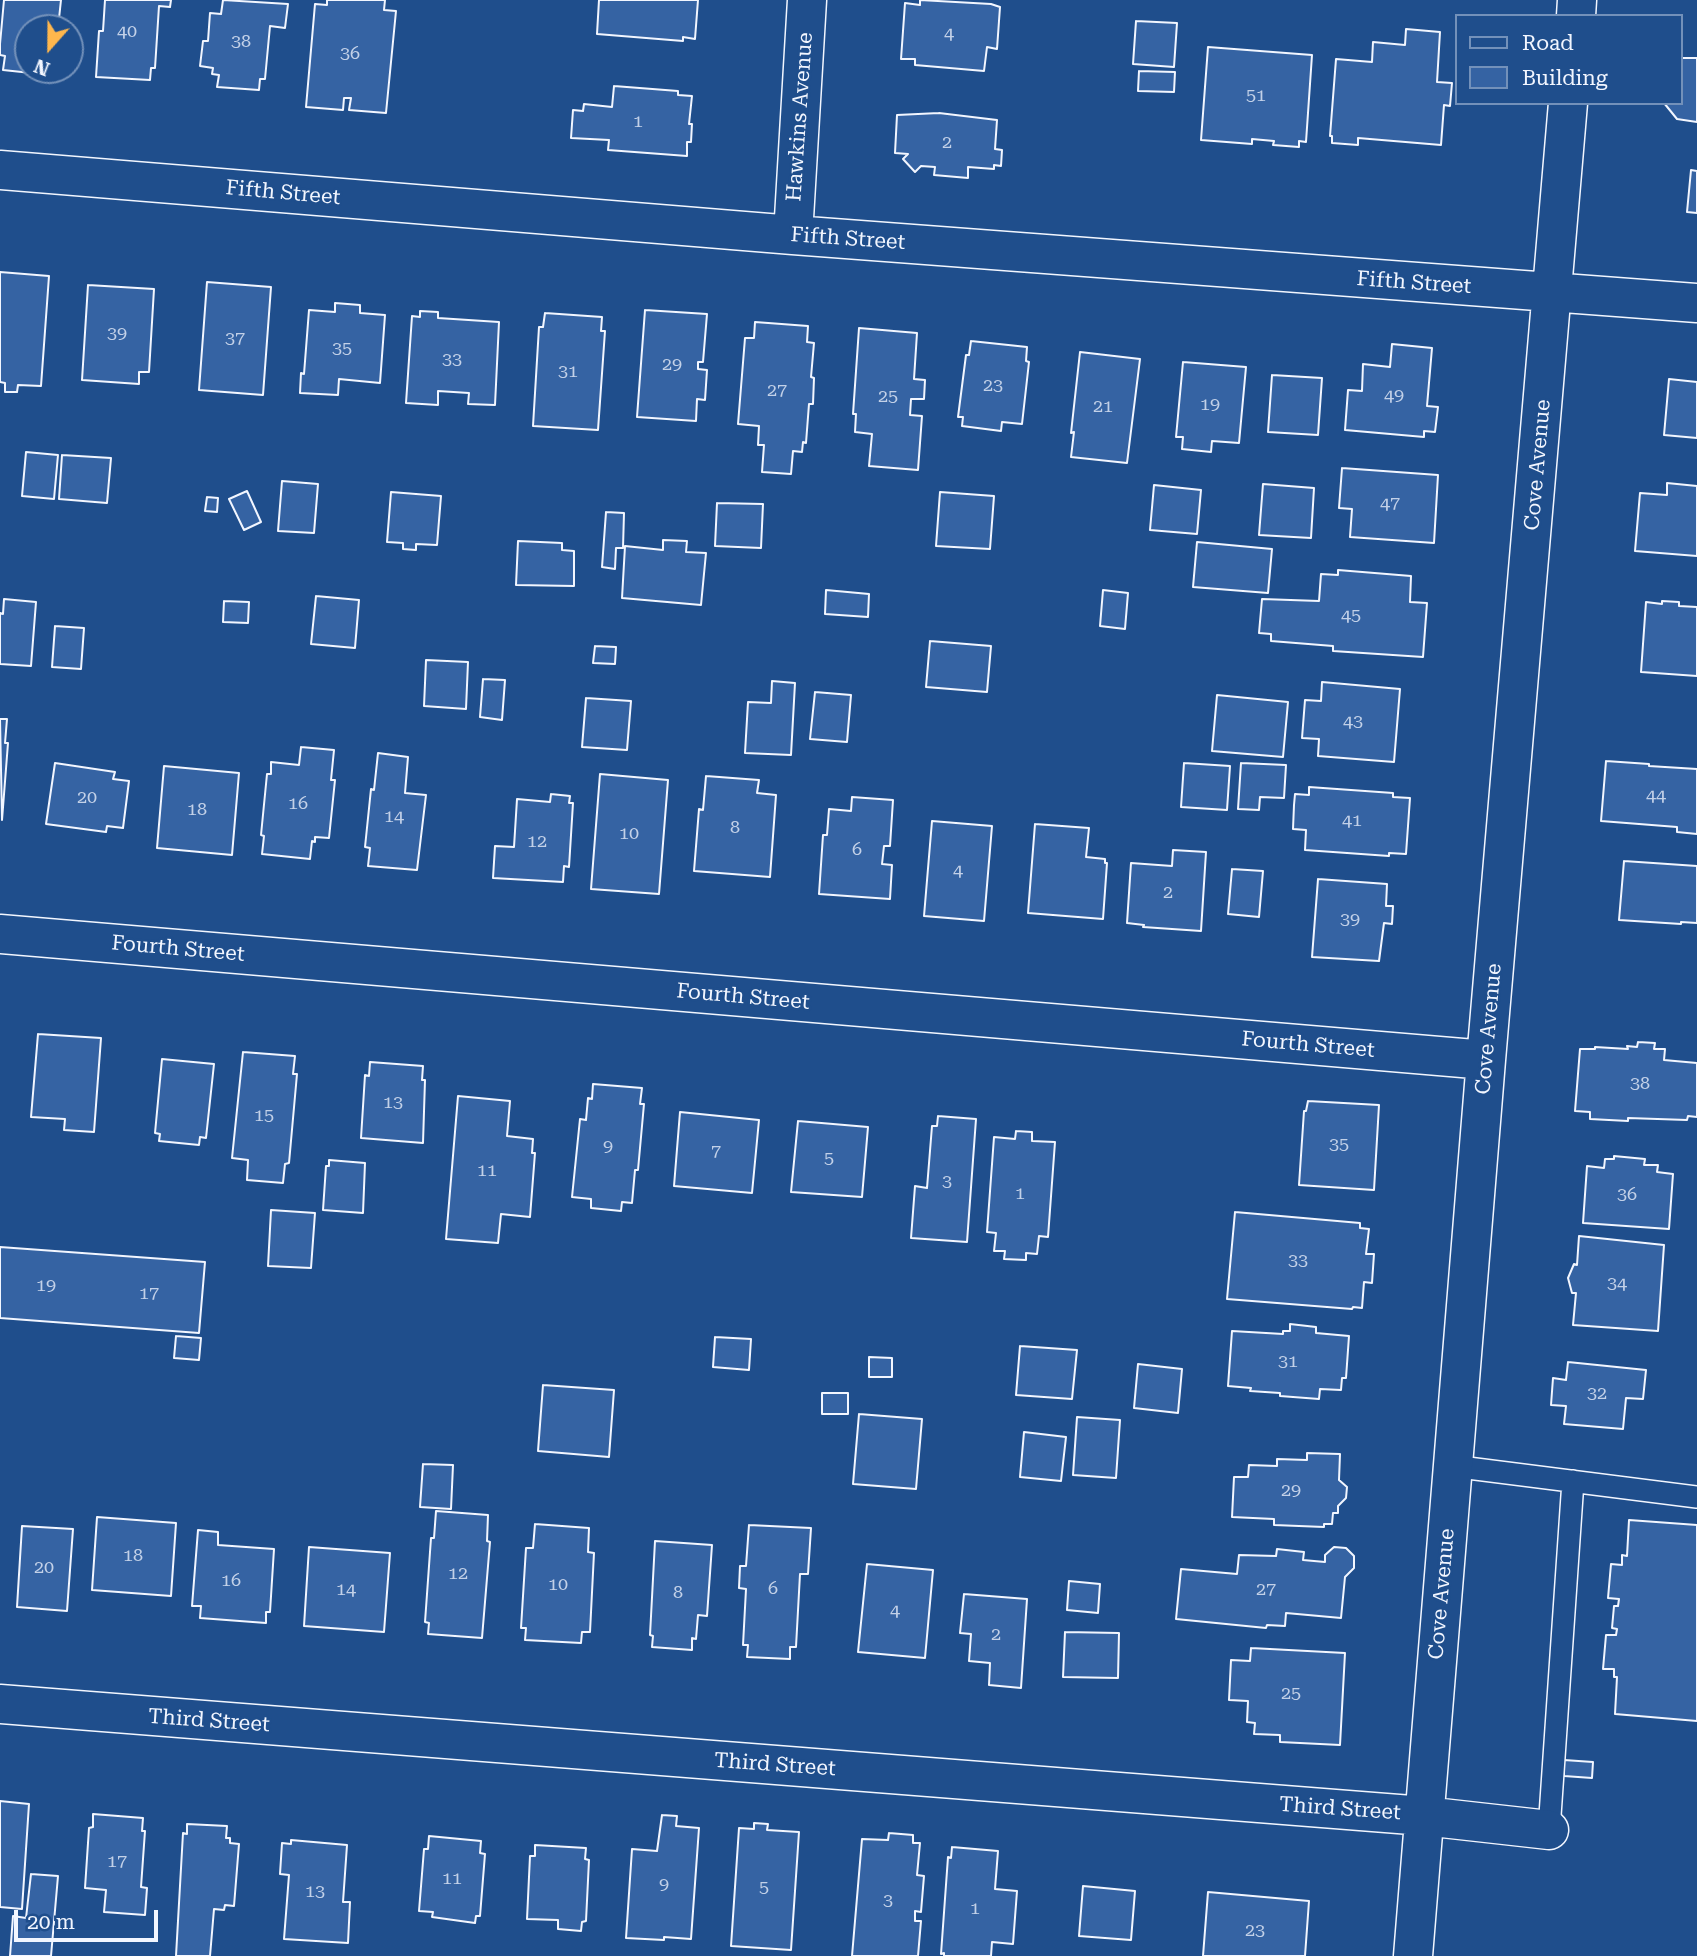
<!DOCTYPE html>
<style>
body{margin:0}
#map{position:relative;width:1697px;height:1956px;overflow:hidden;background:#1f4e8c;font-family:"Roboto Serif",serif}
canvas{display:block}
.legend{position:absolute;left:1455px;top:14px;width:228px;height:91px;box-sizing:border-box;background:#1f4e8c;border:2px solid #7391ba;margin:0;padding:9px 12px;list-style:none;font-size:21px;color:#f2f6ff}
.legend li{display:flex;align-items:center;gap:14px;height:35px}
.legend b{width:35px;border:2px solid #7391ba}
.north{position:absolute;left:14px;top:14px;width:70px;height:70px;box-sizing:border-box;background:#1f4e8c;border:2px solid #7391ba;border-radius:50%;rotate:201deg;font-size:19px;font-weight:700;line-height:28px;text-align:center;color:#f2f6ff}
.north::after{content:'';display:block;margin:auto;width:24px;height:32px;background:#ffb74d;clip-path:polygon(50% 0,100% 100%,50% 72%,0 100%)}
.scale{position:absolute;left:14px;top:1910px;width:144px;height:32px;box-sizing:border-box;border:4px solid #f2f6ff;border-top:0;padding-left:9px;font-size:21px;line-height:24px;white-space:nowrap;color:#f2f6ff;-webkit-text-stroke:5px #1f4e8c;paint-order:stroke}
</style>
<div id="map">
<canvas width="1697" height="1956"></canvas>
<ul class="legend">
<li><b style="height:9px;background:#1f4e8c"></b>Road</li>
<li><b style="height:19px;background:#3563a3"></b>Building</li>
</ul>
<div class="north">N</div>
<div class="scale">20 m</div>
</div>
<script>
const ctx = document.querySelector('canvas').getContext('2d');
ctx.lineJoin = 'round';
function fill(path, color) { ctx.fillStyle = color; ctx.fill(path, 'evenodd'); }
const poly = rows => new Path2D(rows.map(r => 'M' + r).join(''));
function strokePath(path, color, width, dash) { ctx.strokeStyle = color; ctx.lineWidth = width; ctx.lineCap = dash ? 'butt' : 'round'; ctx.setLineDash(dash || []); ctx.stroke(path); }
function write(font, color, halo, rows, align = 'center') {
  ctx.font = font + ' "Roboto Serif",serif'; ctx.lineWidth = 5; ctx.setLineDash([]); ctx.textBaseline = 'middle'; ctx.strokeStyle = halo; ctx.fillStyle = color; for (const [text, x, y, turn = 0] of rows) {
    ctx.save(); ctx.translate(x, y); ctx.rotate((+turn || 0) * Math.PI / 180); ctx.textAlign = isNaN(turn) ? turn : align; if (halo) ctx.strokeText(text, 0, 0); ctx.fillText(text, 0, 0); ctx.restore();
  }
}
const building = poly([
 [4,0,61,0,58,28,28,28,28,70,51,70,50,75,3,70,5,56,0,55,0,44,4,0],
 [105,0,171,0,170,7,159,6,155,68,151,68,150,80,96,77,99,31,103,31,105,0],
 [223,0,288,4,285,28,270,26,265,79,260,79,259,90,217,87,219,75,212,74,213,68,200,66,203,41,208,41,210,13,221,14,223,0],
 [327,0,385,0,384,10,396,11,386,113,349,110,351,98,344,98,343,110,306,107,315,4,327,5,327,0],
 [599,0,698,0,695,39,683,37,683,41,597,34,599,0],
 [920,0,991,4,1000,7,997,49,987,47,984,71,915,65,915,59,901,59,905,3,920,5,920,0],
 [1136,21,1177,23,1174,67,1133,64,1136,21],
 [1406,29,1440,32,1437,82,1452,83,1450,106,1444,105,1441,145,1358,138,1358,145,1332,143,1332,136,1330,136,1336,59,1372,62,1373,42,1405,45,1406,29],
 [1208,47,1312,55,1306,142,1299,141,1299,147,1273,145,1274,141,1252,139,1252,144,1201,140,1208,47],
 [1681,58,1697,58,1697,122,1677,119,1664,103,1681,103,1681,58],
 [1139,71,1175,72,1174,92,1138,91,1139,71],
 [614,86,678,91,678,95,692,96,689,124,692,124,691,142,687,142,687,156,608,150,609,140,571,138,573,110,583,111,584,104,612,107,614,86],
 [939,113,997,120,995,149,1002,150,1001,166,994,165,994,169,968,167,968,178,934,175,935,167,921,166,915,172,903,159,908,154,895,153,897,115,939,113],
 [1691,170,1697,171,1697,213,1687,212,1691,170],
 [0,272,49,276,41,386,18,385,17,392,5,392,5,383,0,382,0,272],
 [207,282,271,287,263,395,199,390,207,282],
 [88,285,154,289,149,372,139,372,139,384,82,380,88,285],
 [335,303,360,305,360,313,385,315,380,383,339,379,338,395,300,393,301,373,304,374,309,310,335,312,335,303],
 [645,310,707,314,703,362,698,362,698,369,707,370,705,400,697,399,696,421,637,417,645,310],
 [420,311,438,312,438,318,499,322,495,405,468,404,469,393,438,391,438,405,406,403,412,316,420,317,420,311],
 [545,313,602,317,601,331,605,331,598,430,533,426,539,327,543,327,545,313],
 [755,322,808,326,807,342,814,343,811,377,814,378,813,404,809,404,806,443,803,442,802,452,793,451,791,474,762,472,764,445,758,445,759,426,738,424,745,338,754,338,755,322],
 [859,328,917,333,914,379,925,380,924,399,911,399,910,415,922,416,918,470,869,466,872,434,855,432,856,414,853,414,859,328],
 [971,341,1027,347,1026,361,1029,362,1022,424,1002,422,1001,431,962,426,963,417,958,417,966,355,969,355,971,341],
 [1392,344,1432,348,1427,406,1438,407,1435,432,1424,431,1424,437,1345,430,1348,390,1362,391,1363,364,1390,367,1392,344],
 [1080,352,1140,359,1127,463,1071,457,1074,432,1071,433,1080,352],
 [1183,362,1246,367,1239,443,1212,441,1211,452,1182,449,1183,437,1176,437,1183,362],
 [1272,375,1322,378,1318,435,1268,432,1272,375],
 [1669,379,1697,382,1697,438,1664,435,1669,379],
 [26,452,58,455,54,499,22,496,26,452],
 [62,455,111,458,107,503,59,499,62,455],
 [1342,468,1438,475,1434,543,1350,537,1352,509,1339,508,1342,468],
 [282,481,318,484,314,533,278,531,282,481],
 [1667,483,1697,486,1697,556,1635,551,1640,493,1667,495,1667,483],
 [1263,484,1314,488,1311,538,1259,535,1263,484],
 [1154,485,1201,490,1197,534,1150,530,1154,485],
 [247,491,261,522,244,530,229,499,247,491],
 [391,492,441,496,437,545,416,544,416,550,403,549,403,543,387,542,391,492],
 [940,492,994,496,990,549,936,546,940,492],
 [207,497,218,498,217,512,205,511,207,497],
 [717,503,763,504,761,548,715,546,717,503],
 [606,512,624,513,623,548,616,548,615,569,602,567,606,512],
 [663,540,687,541,686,552,706,553,701,605,622,598,625,546,663,550,663,540],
 [518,541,562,543,562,550,574,551,574,586,516,585,518,541],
 [1197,542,1272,549,1268,593,1193,587,1197,542],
 [1338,570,1411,576,1410,602,1427,603,1423,657,1333,651,1333,646,1271,641,1271,634,1259,633,1262,599,1319,601,1321,574,1338,575,1338,570],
 [826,590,869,594,868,617,825,614,826,590],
 [1103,590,1128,593,1125,629,1100,626,1103,590],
 [316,596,359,600,355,648,311,644,316,596],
 [4,599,36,602,31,666,0,664,0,613,3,614,4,599],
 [224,601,249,602,248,623,223,622,224,601],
 [1662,601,1679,602,1679,606,1697,607,1697,676,1641,672,1646,602,1662,604,1662,601],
 [55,626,84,628,81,669,52,667,55,626],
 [930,641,991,646,987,692,926,687,930,641],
 [595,646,616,647,615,664,593,663,595,646],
 [426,660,468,662,466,709,424,706,426,660],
 [483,679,505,680,502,720,480,717,483,679],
 [772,681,795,683,791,755,745,753,748,702,771,703,772,681],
 [1322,682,1400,689,1394,762,1318,756,1319,739,1302,738,1305,700,1321,701,1322,682],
 [815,692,851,695,847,742,810,739,815,692],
 [1217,695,1288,702,1283,757,1212,751,1217,695],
 [586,698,631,701,627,750,582,747,586,698],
 [0,719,7,719,5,743,8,743,2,820,0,719],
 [301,747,334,750,331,780,335,780,329,838,315,837,315,842,312,841,310,859,262,854,264,836,261,835,267,774,271,774,271,762,299,765,301,747],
 [378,753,408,757,405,793,426,795,417,870,368,866,370,848,365,847,371,789,374,790,378,753],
 [1606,761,1649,764,1649,766,1697,769,1697,834,1677,832,1677,827,1601,821,1606,761],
 [55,763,115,772,113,779,129,781,123,828,107,826,106,832,46,824,55,763],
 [1184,763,1230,766,1227,810,1181,807,1184,763],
 [1241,763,1286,765,1284,798,1260,797,1259,810,1238,809,1241,763],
 [164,766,239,773,232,855,157,848,164,766],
 [600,774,668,780,659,894,591,889,600,774],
 [706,776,759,780,757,793,776,795,770,877,694,871,699,809,703,810,706,776],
 [1309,787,1393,793,1393,797,1410,798,1406,854,1389,853,1389,856,1305,850,1306,830,1293,829,1294,805,1295,794,1309,795,1309,787],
 [551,794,570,796,569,803,573,803,569,867,564,866,563,882,493,878,495,846,514,847,517,799,550,802,551,794],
 [852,797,893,800,890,846,884,846,882,864,892,865,890,899,819,894,823,835,827,835,829,809,851,811,852,797],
 [932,821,992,826,984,921,924,916,932,821],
 [1035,824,1089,828,1086,857,1105,859,1105,863,1107,863,1103,919,1028,913,1035,824],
 [1173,850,1206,852,1201,931,1143,927,1144,925,1127,923,1131,863,1172,866,1173,850],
 [1624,861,1697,866,1697,923,1681,922,1681,924,1619,920,1624,861],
 [1232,869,1263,871,1259,917,1228,914,1232,869],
 [1318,879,1387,884,1386,906,1393,906,1392,924,1384,923,1379,961,1312,957,1318,879],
 [38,1034,101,1038,94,1132,64,1130,65,1119,31,1117,38,1034],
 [1638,1042,1655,1043,1654,1049,1665,1049,1664,1060,1697,1063,1697,1117,1688,1116,1687,1120,1628,1118,1628,1121,1590,1119,1590,1112,1575,1111,1580,1049,1595,1049,1595,1047,1628,1049,1627,1046,1637,1047,1638,1042],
 [243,1052,295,1056,293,1074,297,1074,289,1163,285,1164,283,1183,247,1180,248,1160,232,1158,243,1052],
 [162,1059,214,1064,206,1138,200,1137,199,1145,159,1141,160,1134,155,1133,162,1059],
 [370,1062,423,1066,422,1080,425,1080,423,1143,361,1138,365,1075,369,1076,370,1062],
 [593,1084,642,1088,640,1104,644,1104,638,1170,635,1170,632,1203,622,1202,621,1211,591,1208,591,1199,572,1197,580,1119,586,1120,588,1098,592,1099,593,1084],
 [458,1096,510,1101,507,1136,533,1139,532,1153,535,1153,530,1217,501,1214,498,1243,446,1239,458,1096],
 [1308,1101,1379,1105,1374,1190,1299,1185,1304,1111,1306,1111,1308,1101],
 [680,1112,759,1120,752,1193,674,1186,680,1112],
 [938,1116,976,1119,967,1242,911,1238,915,1186,927,1188,932,1126,937,1126,938,1116],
 [798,1121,868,1127,862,1197,791,1192,798,1121],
 [1016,1131,1032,1132,1032,1141,1055,1142,1048,1237,1039,1236,1037,1254,1026,1253,1026,1260,1004,1259,1005,1251,994,1251,996,1233,987,1232,994,1137,1015,1139,1016,1131],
 [1614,1156,1645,1159,1644,1165,1658,1165,1657,1172,1673,1174,1669,1229,1583,1223,1587,1166,1604,1168,1605,1159,1614,1159,1614,1156],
 [329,1160,365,1163,363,1213,323,1210,326,1166,329,1166,329,1160],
 [271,1210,315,1213,311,1268,268,1266,271,1210],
 [1235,1212,1360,1223,1360,1228,1369,1229,1366,1254,1374,1254,1372,1283,1364,1282,1362,1308,1353,1307,1352,1309,1227,1299,1235,1212],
 [1579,1236,1664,1245,1658,1331,1573,1325,1576,1293,1572,1293,1568,1278,1574,1264,1577,1265,1579,1236],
 [0,1247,205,1262,199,1333,0,1318,0,1247],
 [1290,1324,1316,1327,1316,1333,1349,1336,1346,1378,1342,1378,1341,1390,1320,1389,1319,1399,1280,1396,1280,1393,1250,1391,1251,1388,1228,1386,1232,1331,1283,1334,1283,1331,1290,1331,1290,1324],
 [176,1336,201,1338,199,1360,174,1358,176,1336],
 [715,1337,751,1339,749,1370,713,1367,715,1337],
 [1020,1346,1077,1350,1072,1399,1016,1395,1020,1346],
 [869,1357,892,1358,892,1377,869,1377,869,1357],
 [1568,1362,1646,1370,1643,1399,1626,1398,1623,1429,1564,1424,1566,1406,1551,1405,1553,1378,1566,1380,1568,1362],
 [1138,1364,1182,1369,1178,1413,1134,1408,1138,1364],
 [543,1385,614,1390,609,1457,538,1451,543,1385],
 [822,1393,848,1393,848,1414,822,1414,822,1393],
 [859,1414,922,1419,916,1489,853,1484,859,1414],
 [1077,1417,1120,1420,1116,1478,1073,1475,1077,1417],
 [1024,1432,1066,1437,1061,1481,1020,1477,1024,1432],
 [1307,1453,1340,1454,1339,1480,1347,1487,1346,1498,1338,1506,1338,1513,1333,1513,1332,1524,1324,1524,1324,1527,1274,1525,1274,1519,1232,1517,1234,1477,1248,1477,1249,1465,1277,1466,1277,1459,1307,1460,1307,1453],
 [423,1464,453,1465,451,1509,420,1507,423,1464],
 [436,1511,488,1515,487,1541,490,1542,482,1638,428,1634,429,1623,425,1622,431,1538,434,1538,436,1511],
 [97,1517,176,1523,171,1596,92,1590,97,1517],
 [1629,1520,1697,1525,1697,1721,1615,1714,1617,1677,1614,1677,1614,1669,1603,1669,1606,1635,1616,1635,1617,1629,1612,1628,1614,1606,1618,1606,1619,1599,1608,1598,1611,1564,1622,1565,1622,1555,1627,1556,1629,1520],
 [535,1524,589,1528,588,1552,594,1553,590,1632,582,1632,581,1643,525,1640,526,1628,521,1628,526,1548,533,1548,535,1524],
 [749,1525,811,1528,808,1574,800,1574,796,1647,790,1647,790,1659,747,1657,748,1645,743,1645,746,1589,739,1588,740,1566,746,1566,749,1525],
 [22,1526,73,1529,67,1611,17,1607,22,1526],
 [198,1530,218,1532,218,1545,274,1549,270,1612,266,1612,266,1623,200,1618,201,1606,192,1606,198,1530],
 [655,1541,712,1545,707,1616,698,1615,696,1639,692,1638,692,1650,652,1647,653,1636,650,1635,655,1541],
 [309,1547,390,1553,384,1632,304,1626,309,1547],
 [1334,1547,1346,1548,1354,1556,1354,1568,1345,1577,1341,1618,1286,1613,1285,1626,1267,1625,1266,1628,1176,1619,1181,1569,1237,1574,1239,1555,1276,1556,1277,1549,1304,1552,1303,1560,1325,1562,1325,1555,1334,1547],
 [867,1564,933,1570,925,1658,858,1652,867,1564],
 [1069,1581,1100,1584,1098,1613,1067,1610,1069,1581],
 [964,1594,1027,1599,1021,1688,989,1685,990,1663,969,1661,971,1634,960,1633,964,1594],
 [1065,1632,1119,1633,1118,1678,1063,1677,1065,1632],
 [1251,1648,1345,1653,1340,1745,1280,1742,1280,1735,1254,1734,1255,1723,1247,1722,1248,1701,1229,1700,1231,1660,1250,1661,1251,1648],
 [1564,1760,1593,1762,1592,1778,1564,1776,1564,1760],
 [0,1801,29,1804,22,1909,0,1907,0,1801],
 [93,1814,143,1818,142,1831,145,1831,141,1887,147,1888,145,1915,104,1912,106,1890,85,1888,89,1828,93,1827,93,1814],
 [662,1815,677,1816,676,1826,699,1828,691,1939,664,1937,664,1940,626,1938,632,1849,657,1851,662,1815],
 [754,1823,768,1824,767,1830,799,1832,791,1950,731,1946,739,1828,754,1829,754,1823],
 [187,1824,227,1826,226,1838,230,1838,230,1843,239,1844,234,1906,225,1905,224,1910,214,1909,210,1956,176,1956,183,1833,187,1834,187,1824],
 [889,1833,913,1835,913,1843,920,1843,917,1875,924,1876,921,1912,915,1911,915,1921,921,1921,918,1956,852,1956,862,1839,888,1840,889,1833],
 [429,1836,481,1841,480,1853,485,1854,480,1916,476,1916,475,1923,432,1917,433,1912,419,1911,424,1849,428,1849,429,1836],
 [291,1840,347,1845,343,1902,350,1902,348,1943,284,1939,289,1875,280,1874,282,1843,291,1844,291,1840],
 [535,1845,586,1848,585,1859,589,1860,586,1921,582,1922,581,1931,558,1929,558,1920,527,1919,530,1856,535,1856,535,1845],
 [952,1847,998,1851,995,1889,1017,1891,1013,1944,992,1942,991,1956,944,1956,944,1953,941,1954,948,1857,951,1858,952,1847],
 [31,1874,58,1876,51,1956,10,1956,13,1916,26,1918,31,1874],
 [1083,1886,1135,1891,1131,1940,1079,1936,1083,1886],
 [1208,1892,1309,1901,1305,1956,1203,1956,1208,1892]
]);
const service = poly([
 [1452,1466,1697,1497],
 [1549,1830,1573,1481]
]);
const minor = poly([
 [1576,16,1577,0],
 [0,170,793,235,1697,303],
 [793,235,807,0],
 [0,934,1486,1060],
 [0,1704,1424,1816,1549,1830],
 [1413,1956,1486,1060,1568,103]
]);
const numberNames = [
 ["40",127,32],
 ["4",949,34],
 ["38",241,42],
 ["36",350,54],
 ["51",1256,96],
 ["1",638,122],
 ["2",947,143],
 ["39",117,334],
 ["37",235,339],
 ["35",342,349],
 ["33",452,360],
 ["29",672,365],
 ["31",568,372],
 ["23",993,386],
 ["27",777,391],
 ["49",1394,396],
 ["25",888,397],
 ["19",1210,405],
 ["21",1103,407],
 ["47",1390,504],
 ["45",1351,616],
 ["43",1353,722],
 ["44",1656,796],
 ["20",87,798],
 ["16",298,804],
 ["18",197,810],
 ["14",394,817],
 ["41",1352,821],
 ["8",735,828],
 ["10",629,834],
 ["12",537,842],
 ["6",857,850],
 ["4",958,871],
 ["2",1168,893],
 ["39",1350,920],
 ["38",1640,1084],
 ["13",393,1103],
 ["15",264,1116],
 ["35",1339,1145],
 ["9",608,1147],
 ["7",716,1152],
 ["5",829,1159],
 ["11",487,1171],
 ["3",947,1182],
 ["1",1020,1194],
 ["36",1627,1195],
 ["33",1298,1261],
 ["34",1617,1284],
 ["19",46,1286],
 ["17",149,1294],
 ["31",1288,1362],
 ["32",1597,1394],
 ["29",1291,1491],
 ["18",133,1556],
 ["20",44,1568],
 ["12",458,1574],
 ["16",231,1581],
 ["10",558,1585],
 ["6",773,1589],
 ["14",346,1590],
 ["27",1266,1590],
 ["8",678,1593],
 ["4",895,1611],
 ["2",996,1635],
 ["25",1291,1694],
 ["17",117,1862],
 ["11",452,1879],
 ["9",664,1885],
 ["5",764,1888],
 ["13",315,1892],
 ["3",888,1901],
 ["1",975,1909],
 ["23",1255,1931]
];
const streetNames = [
 ["Hawkins Avenue",800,117,-86],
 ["Fifth Street",283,193,5],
 ["Fifth Street",848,239,4],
 ["Fifth Street",1414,283,4],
 ["Cove Avenue",1538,465,-85],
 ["Fourth Street",178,949,5],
 ["Fourth Street",743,997,5],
 ["Cove Avenue",1489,1029,-85],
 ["Fourth Street",1308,1045,5],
 ["Cove Avenue",1442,1594,-85],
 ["Third Street",209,1721,4],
 ["Third Street",775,1765,4],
 ["Third Street",1340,1809,4]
];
fill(building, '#3563a3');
strokePath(building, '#f2f6ff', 2);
strokePath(service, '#f2f6ff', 24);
strokePath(minor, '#f2f6ff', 41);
strokePath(service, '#1f4e8c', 21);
strokePath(minor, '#1f4e8c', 38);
write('18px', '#c3d1e8', null, numberNames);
write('21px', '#f2f6ff', '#1f4e8c', streetNames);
</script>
